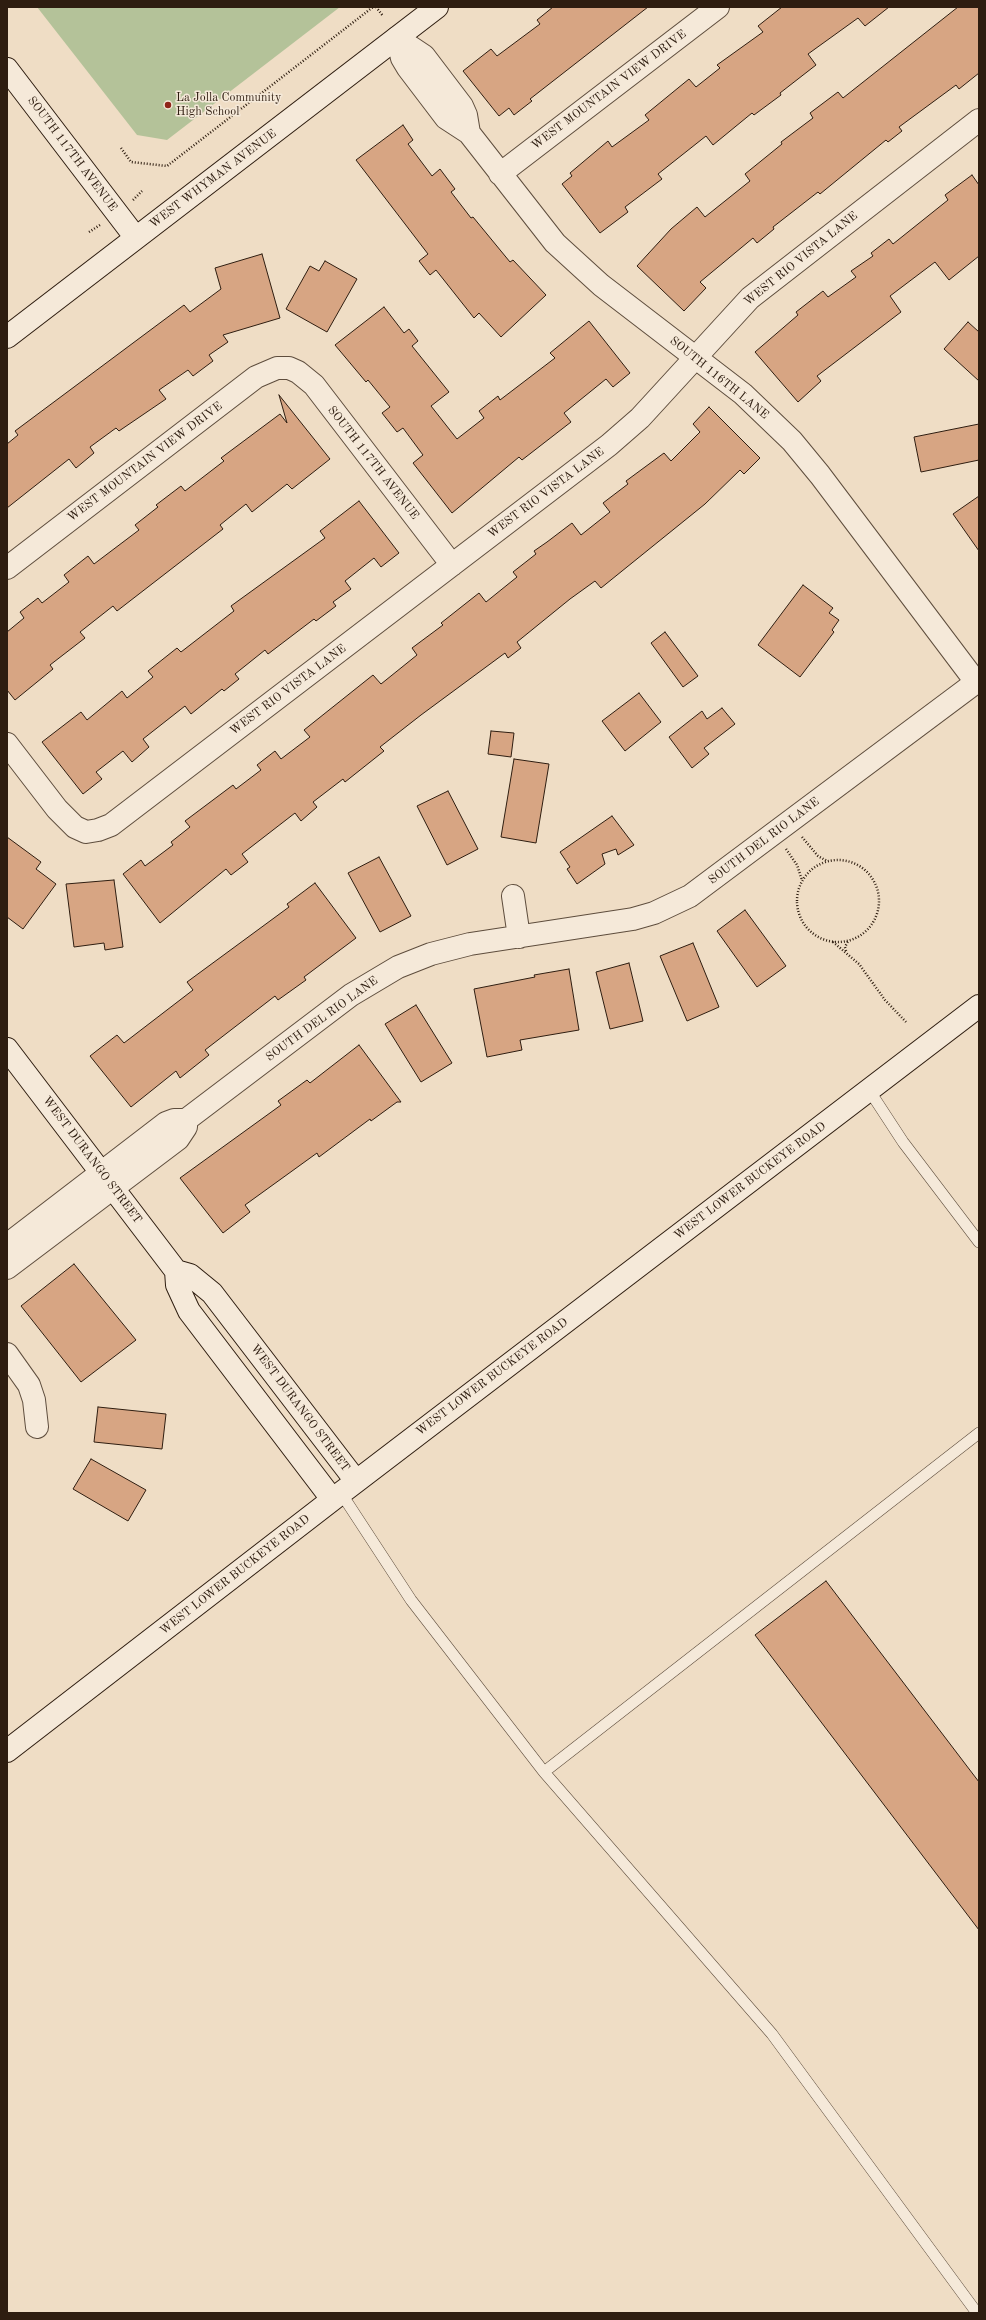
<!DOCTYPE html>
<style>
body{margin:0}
#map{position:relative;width:986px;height:2320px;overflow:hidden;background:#efddc5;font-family:"Old Standard TT",serif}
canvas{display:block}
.frame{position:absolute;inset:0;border:8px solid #2e1d10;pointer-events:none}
</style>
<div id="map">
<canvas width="986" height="2320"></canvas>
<div class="frame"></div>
</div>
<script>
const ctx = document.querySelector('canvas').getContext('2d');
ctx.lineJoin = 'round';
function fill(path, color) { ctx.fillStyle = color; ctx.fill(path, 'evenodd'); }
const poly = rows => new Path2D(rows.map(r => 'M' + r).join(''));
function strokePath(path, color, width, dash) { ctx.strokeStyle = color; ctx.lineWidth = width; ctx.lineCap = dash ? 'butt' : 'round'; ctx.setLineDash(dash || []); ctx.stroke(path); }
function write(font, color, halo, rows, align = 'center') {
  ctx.font = font + ' "Old Standard TT",serif'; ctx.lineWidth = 3; ctx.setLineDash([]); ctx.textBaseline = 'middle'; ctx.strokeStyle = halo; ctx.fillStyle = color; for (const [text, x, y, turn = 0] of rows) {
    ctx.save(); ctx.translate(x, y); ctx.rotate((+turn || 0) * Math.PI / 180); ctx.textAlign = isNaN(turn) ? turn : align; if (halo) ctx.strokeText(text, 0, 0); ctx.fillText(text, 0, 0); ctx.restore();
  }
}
const green = poly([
 [37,7,340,7,167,140,137,135]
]);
const building = poly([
 [553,7,648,7,530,99,532,101,514,115,509,108,499,116,463,71,491,49,497,56,540,24,537,20,553,7],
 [782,7,889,7,865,26,858,18,808,54,816,65,780,93,781,95,754,115,752,113,713,145,706,136,658,174,662,179,625,207,628,212,600,233,562,184,572,176,570,173,608,141,612,147,649,120,645,115,689,79,696,87,720,68,717,65,763,32,758,26,782,7],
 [958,7,979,7,979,73,959,89,956,85,899,127,902,131,888,142,886,140,820,194,818,192,773,227,774,229,757,243,753,238,700,282,706,288,684,311,637,266,671,229,697,207,705,217,750,181,745,174,782,144,781,142,813,118,810,113,838,92,843,98,958,7],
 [403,125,413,140,408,144,432,176,440,169,455,189,451,192,471,218,473,217,510,262,513,260,546,295,501,337,479,313,474,318,436,270,430,275,419,261,428,254,356,160,403,125],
 [972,175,979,185,979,256,949,280,935,262,890,296,901,312,817,376,821,381,798,402,755,352,798,315,796,312,823,291,828,297,856,277,851,271,873,256,871,253,889,239,893,244,948,200,945,195,972,175],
 [262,254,280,318,223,335,228,342,209,355,213,361,193,376,188,370,159,390,166,399,119,431,116,428,90,447,94,453,76,468,69,459,7,508,7,444,18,435,15,431,184,305,190,312,221,289,215,268,262,254],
 [325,261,357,279,327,332,286,309,310,266,319,271,325,261],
 [384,307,404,333,409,329,418,341,412,346,449,392,431,406,457,439,484,418,479,411,498,396,500,400,555,358,550,353,589,321,630,373,613,387,606,379,564,413,571,422,522,460,519,457,452,513,413,463,423,455,403,428,397,432,382,413,390,407,368,380,366,382,335,345,384,307],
 [968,322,979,332,979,381,944,349,968,322],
 [279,395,330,459,292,489,287,484,252,512,246,504,220,525,223,529,117,611,113,606,80,632,85,638,50,665,53,669,15,700,7,690,7,632,24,618,20,612,38,598,42,603,69,582,64,575,88,556,94,564,139,530,135,525,158,507,156,505,181,486,185,491,224,461,221,458,280,414,287,423,279,395],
 [709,407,760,458,744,474,740,470,705,504,601,588,595,581,570,599,517,642,521,648,508,658,505,653,421,715,380,747,384,751,345,782,343,779,313,802,317,807,301,821,295,813,242,854,248,862,231,875,226,869,160,923,123,874,141,860,145,866,173,845,171,842,190,827,185,821,233,785,236,789,261,770,257,765,275,751,281,759,310,737,304,730,373,675,381,684,417,655,412,648,443,625,441,623,479,593,486,602,517,577,513,572,536,554,534,551,547,542,572,523,581,535,610,512,603,503,628,484,626,481,664,453,671,461,700,432,693,424,709,407],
 [979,424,979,460,921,472,914,437,979,424],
 [979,496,979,551,953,514,979,496],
 [359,501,399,553,381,567,374,558,345,581,351,589,333,602,336,606,316,621,314,619,268,654,265,650,235,674,239,679,224,691,222,689,191,714,185,706,143,739,149,747,132,762,123,751,96,772,102,779,83,794,42,742,81,712,87,720,122,691,127,698,153,677,148,671,177,648,181,652,234,611,231,606,325,538,320,531,359,501],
 [803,585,833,608,829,613,839,620,832,630,834,632,800,677,758,645,803,585],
 [665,632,698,676,683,687,651,643,665,632],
 [639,693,661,722,625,751,602,721,639,693],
 [722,708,735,724,704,748,709,754,692,768,669,737,702,711,707,719,722,708],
 [491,731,514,733,511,757,488,754,491,731],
 [514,759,549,764,536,843,501,837,514,759],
 [448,791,478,849,447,865,417,806,448,791],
 [612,816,634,845,618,855,616,849,602,854,605,864,577,884,567,869,570,867,560,852,612,816],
 [7,837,41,862,36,869,56,884,23,929,7,917,7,837],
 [379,857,411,916,380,932,348,873,379,857],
 [114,880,123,947,105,950,104,943,74,947,66,884,114,880],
 [315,883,356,938,304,977,306,980,278,1000,275,996,205,1050,209,1055,180,1078,176,1071,131,1107,90,1056,117,1035,124,1043,193,990,187,982,289,907,287,904,315,883],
 [745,910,786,966,757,987,717,931,745,910],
 [693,943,719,1007,687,1021,660,956,693,943],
 [629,963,643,1021,610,1029,596,972,629,963],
 [569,969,579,1030,520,1040,522,1050,487,1057,474,989,535,977,534,975,569,969],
 [416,1005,452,1063,421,1082,385,1024,416,1005],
 [359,1045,401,1102,397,1102,371,1121,370,1119,319,1157,317,1153,245,1205,250,1212,223,1233,180,1178,281,1105,278,1101,307,1080,310,1083,359,1045],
 [74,1264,136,1340,81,1382,21,1306,74,1264],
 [98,1407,166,1414,162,1449,94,1442,98,1407],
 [91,1459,146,1490,128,1521,73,1489,91,1459],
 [826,1581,979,1782,979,1930,755,1635,826,1581]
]);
const path = poly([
 [376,7,383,16],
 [121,148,131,162,167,166,373,7],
 [133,200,142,191],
 [89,232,100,225],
 [802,837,818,856,827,861],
 [786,849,797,865,802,880],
 '797 901a41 41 0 1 1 82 0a41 41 0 1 1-82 0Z',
 [833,942,859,964,885,1000,906,1022],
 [846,951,845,947,848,941]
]);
const lane = poly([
 [869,1090,903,1142,979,1242],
 [341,1493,411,1600,544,1772,979,1433],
 [544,1772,772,2034,977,2313]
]);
const street = poly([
 [397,38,402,58,408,68,446,118,469,133,555,243,601,285,743,394,792,441,820,475,976,682],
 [397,38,424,56,462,106,466,115,469,133],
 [500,174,718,7],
 [7,568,256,377,277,368,289,368,298,372,314,385,452,565],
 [7,744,57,809,75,827,86,832,98,830,111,825,609,445,640,418,750,298,979,120],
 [513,896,519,937],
 [186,1120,351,995,398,967,431,954,470,944,633,919,654,913,690,896,979,680],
 [7,1245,166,1123,174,1120,186,1120],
 [7,1268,178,1139,186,1127,186,1120],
 [7,1354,29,1385,34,1400,37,1427]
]);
const secondary = poly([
 [7,69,136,238],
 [7,337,437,7],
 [7,1049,176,1271,177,1285,189,1311,332,1499],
 [176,1271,190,1275,212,1293,356,1481],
 [7,1751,341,1493,979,1006]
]);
const markers = [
 [168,105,4,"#8f2418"]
];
const streetNames = [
 ["WEST MOUNTAIN VIEW DRIVE",609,90,-37],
 ["SOUTH 117TH AVENUE",72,154,53],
 ["WEST WHYMAN AVENUE",213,179,-37],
 ["WEST RIO VISTA LANE",801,259,-39],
 ["SOUTH 116TH LANE",719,378,39],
 ["WEST MOUNTAIN VIEW DRIVE",145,462,-37],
 ["SOUTH 117TH AVENUE",373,463,52],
 ["WEST RIO VISTA LANE",546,493,-37],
 ["WEST RIO VISTA LANE",288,690,-37],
 ["SOUTH DEL RIO LANE",764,841,-37],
 ["SOUTH DEL RIO LANE",322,1019,-36],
 ["WEST DURANGO STREET",92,1160,53],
 ["WEST LOWER BUCKEYE ROAD",750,1181,-37],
 ["WEST LOWER BUCKEYE ROAD",492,1377,-37],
 ["WEST DURANGO STREET",300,1408,53],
 ["WEST LOWER BUCKEYE ROAD",235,1575,-38]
];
const poiNames = [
 ["La Jolla Community",176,98],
 ["High School",176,112]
];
fill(green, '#b4c299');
fill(building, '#d7a583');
strokePath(building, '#2e1d10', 1);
strokePath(lane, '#5e4d3d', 12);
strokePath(street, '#5e4d3d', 24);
strokePath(secondary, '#2e1d10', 24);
strokePath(path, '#2e1d10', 2.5, [1, 2]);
strokePath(lane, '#f5e9d9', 11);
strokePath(street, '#f5e9d9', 22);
strokePath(secondary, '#f5e9d9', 22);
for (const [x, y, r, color] of markers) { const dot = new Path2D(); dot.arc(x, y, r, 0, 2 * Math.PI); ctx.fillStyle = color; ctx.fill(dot); strokePath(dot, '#f5e9d9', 1.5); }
write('12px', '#2e1d10', '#f5e9d9', streetNames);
write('12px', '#2e1d10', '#f5e9d9', poiNames, 'left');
</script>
